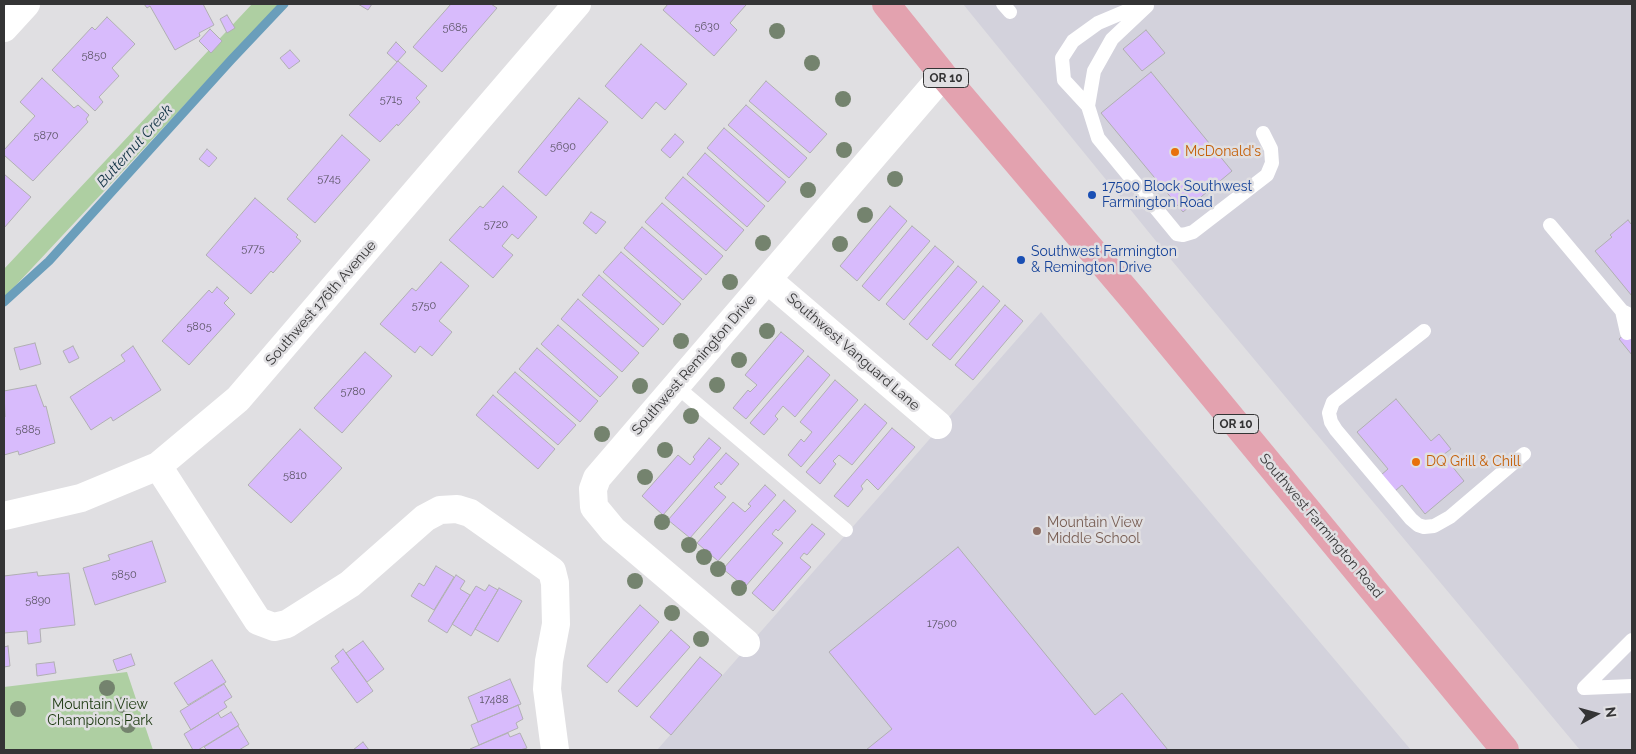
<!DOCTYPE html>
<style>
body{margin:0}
#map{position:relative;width:1636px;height:754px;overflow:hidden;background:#e0dfe2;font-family:Raleway,sans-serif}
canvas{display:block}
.frame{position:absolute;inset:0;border:5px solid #343435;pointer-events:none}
.north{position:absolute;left:1571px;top:689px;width:50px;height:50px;-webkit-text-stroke:4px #e0dfe2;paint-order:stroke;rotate:83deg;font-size:14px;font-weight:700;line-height:20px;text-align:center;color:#343435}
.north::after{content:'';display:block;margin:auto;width:18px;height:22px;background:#343435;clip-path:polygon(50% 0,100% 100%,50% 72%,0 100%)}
</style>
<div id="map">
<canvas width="1636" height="754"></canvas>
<div class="frame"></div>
<div class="north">N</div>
</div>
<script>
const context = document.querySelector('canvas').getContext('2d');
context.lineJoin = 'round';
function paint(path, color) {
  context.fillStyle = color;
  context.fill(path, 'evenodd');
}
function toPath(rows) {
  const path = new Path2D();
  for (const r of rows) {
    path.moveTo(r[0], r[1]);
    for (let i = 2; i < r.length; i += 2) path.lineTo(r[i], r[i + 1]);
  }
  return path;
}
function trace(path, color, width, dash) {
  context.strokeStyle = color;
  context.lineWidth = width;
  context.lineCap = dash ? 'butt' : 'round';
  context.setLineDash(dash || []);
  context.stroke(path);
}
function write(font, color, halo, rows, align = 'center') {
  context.font = font + ' Raleway,sans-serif';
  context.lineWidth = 5;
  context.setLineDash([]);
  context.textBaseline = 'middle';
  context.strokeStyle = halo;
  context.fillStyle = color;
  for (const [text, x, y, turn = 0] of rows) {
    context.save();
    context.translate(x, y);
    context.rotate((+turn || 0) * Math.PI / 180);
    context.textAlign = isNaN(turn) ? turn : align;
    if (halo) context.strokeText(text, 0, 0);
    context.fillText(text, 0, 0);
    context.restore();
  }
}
paint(toPath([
 [963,4,1632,4,1632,750,1580,750,1173,262],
 [1041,312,1411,750,657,750]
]), '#d3d2dc');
paint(toPath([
 [252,4,279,4,4,298,4,269],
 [127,672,153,750,4,750,4,687]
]), '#aecfa2');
trace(toPath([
 [4,302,49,261,231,60,284,4]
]), '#6a9ebb', 9);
const building = toPath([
 [144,4,203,4,214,25,199,33,200,36,175,50,150,6,147,8,144,4],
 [358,4,372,4,368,10,358,4],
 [451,4,491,4,497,8,442,72,413,47,451,4],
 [668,4,745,4,746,5,730,23,737,30,714,56,663,10,668,4],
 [227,15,235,28,227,33,220,19,227,15],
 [107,17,135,44,112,68,119,76,99,97,103,102,95,111,52,70,92,27,95,30,107,17],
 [210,29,222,41,211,53,199,41,210,29],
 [1146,30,1165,53,1142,71,1123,49,1146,30],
 [396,42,406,52,397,62,387,53,396,42],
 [641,44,687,84,665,110,656,102,642,119,605,86,641,44],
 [290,50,300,61,289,69,280,58,290,50],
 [398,61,427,86,416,98,420,102,398,126,397,124,380,142,349,115,398,61],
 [1151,72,1232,171,1183,212,1101,113,1151,72],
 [42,78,74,108,78,105,89,115,86,119,88,122,33,181,4,155,4,150,35,116,20,102,42,78],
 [766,81,827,134,810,153,749,101,766,81],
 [579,98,608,122,546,196,518,172,579,98],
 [746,105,807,158,789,178,728,125,746,105],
 [724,128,786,182,768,202,707,148,724,128],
 [675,134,684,142,670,158,661,150,675,134],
 [342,135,370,160,315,223,287,199,342,135],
 [207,149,217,158,209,167,199,159,207,149],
 [705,153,765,206,747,227,687,174,705,153],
 [4,174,31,197,4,228,4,174],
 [683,177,744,230,726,251,665,198,683,177],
 [503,186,537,217,518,239,512,234,502,246,513,255,493,278,449,240,480,206,483,208,503,186],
 [255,198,298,235,296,237,301,241,273,273,271,271,251,294,206,255,255,198],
 [662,203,723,256,706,275,645,222,662,203],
 [890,206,907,221,857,281,840,266,890,206],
 [591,212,606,222,596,234,583,223,591,212],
 [1628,220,1631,224,1632,222,1632,296,1595,251,1612,237,1610,235,1628,220],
 [912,226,930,241,879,301,862,286,912,226],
 [642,227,702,279,683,300,624,248,642,227],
 [935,246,954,262,904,320,886,304,935,246],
 [621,252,681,304,663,325,603,272,621,252],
 [441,262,469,286,439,321,452,332,432,356,420,346,415,353,380,324,412,288,416,291,441,262],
 [958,266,977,282,927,340,909,324,958,266],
 [599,275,659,329,643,347,582,295,599,275],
 [983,286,1000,301,950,360,932,345,983,286],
 [217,287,229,298,224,303,235,314,189,365,162,341,209,290,212,293,217,287],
 [578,299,639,353,622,372,561,319,578,299],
 [1005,305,1023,321,973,380,955,365,1005,305],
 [558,325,618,377,600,397,541,344,558,325],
 [1632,328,1632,355,1619,339,1632,328],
 [781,332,804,351,746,419,733,408,748,390,750,392,757,385,745,375,781,332],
 [35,343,41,364,20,370,14,348,35,343],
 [73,346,79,358,69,363,63,351,73,346],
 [133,346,161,390,113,421,111,417,91,430,70,397,125,361,121,355,133,346],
 [537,348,598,401,580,422,519,369,537,348],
 [365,352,392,376,342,433,314,408,365,352],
 [808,356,830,375,795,417,783,406,775,416,778,419,764,435,750,423,808,356],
 [515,372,576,425,558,445,497,392,515,372],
 [835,380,858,400,801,467,788,455,801,439,804,442,812,432,800,422,835,380],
 [36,385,44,407,46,406,55,443,19,455,18,451,4,455,4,417,5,417,4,391,36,385],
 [493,395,555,449,538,469,476,415,493,395],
 [1396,399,1431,441,1439,434,1451,449,1443,455,1464,481,1425,514,1402,485,1395,491,1381,475,1388,469,1357,432,1396,399],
 [865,404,887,423,852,465,839,455,833,461,836,464,820,484,806,472,865,404],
 [892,428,915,447,878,490,867,479,861,486,863,489,848,507,834,496,892,428],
 [300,429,342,468,291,523,248,485,300,429],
 [709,438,721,448,663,515,642,496,678,455,690,465,695,459,693,457,709,438],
 [726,453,739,464,721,485,719,482,714,487,726,497,690,538,668,520,726,453],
 [765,485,776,495,718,561,697,543,733,502,745,512,751,506,748,504,765,485],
 [784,500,796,511,778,531,776,529,772,534,783,543,745,587,723,569,784,500],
 [812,524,825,534,807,555,804,553,800,558,811,567,773,611,752,593,812,524],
 [152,541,166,582,95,605,83,568,110,560,108,555,152,541],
 [958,547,1095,715,1122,693,1168,750,866,750,892,729,829,652,958,547],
 [436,566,454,577,434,610,411,596,419,583,424,586,436,566],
 [37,572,38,576,69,573,75,625,40,629,41,642,28,644,27,631,4,633,4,576,37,572],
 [456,575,465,581,460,589,470,595,447,633,428,621,456,575],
 [489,585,498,590,471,636,452,624,476,586,485,591,489,585],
 [499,588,522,601,498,642,475,629,499,588],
 [640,605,659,622,607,683,587,666,640,605],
 [671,630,690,647,637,707,618,691,671,630],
 [363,641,384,669,367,682,346,653,363,641],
 [8,646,10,666,4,667,4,647,8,646],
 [343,649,373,691,357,703,331,668,339,662,335,656,343,649],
 [131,654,135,665,117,671,113,660,131,654],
 [700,657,722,675,671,735,650,717,700,657],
 [212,660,226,682,188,705,174,683,212,660],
 [54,662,56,673,37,676,36,664,54,662],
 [510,679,521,704,478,722,468,697,510,679],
 [224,684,232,697,224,702,227,707,191,730,180,711,224,684],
 [518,705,523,719,516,723,518,728,479,745,471,725,518,705],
 [231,712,239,725,198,750,193,750,184,734,218,713,221,718,231,712],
 [238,726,249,744,239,750,207,750,204,747,238,726],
 [508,733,510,737,520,733,527,748,520,750,471,750,470,749,508,733],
 [363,742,369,750,353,750,363,742]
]);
paint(building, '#d8bbfc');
trace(building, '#b0afb2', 1);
trace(toPath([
 [1003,4,1010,12],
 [1143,4,1098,23,1073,41,1062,58,1064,80,1088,106,1098,138,1177,234,1183,235,1193,232,1267,175,1272,163,1271,149,1263,133],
 [1088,106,1094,71,1112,39,1147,6],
 [1550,225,1622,311,1632,316],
 [1622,311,1627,333],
 [1424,331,1333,402,1329,413,1331,422,1336,430,1411,519,1418,525,1424,527,1434,526,1450,517,1524,454],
 [676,386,846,530],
 [1584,688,1632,640],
 [1584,688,1632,686]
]), '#fff', 14);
trace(toPath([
 [4,28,26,4],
 [768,280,938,425],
 [158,466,258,621,274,627,287,624,350,584,425,518,440,510,457,509,470,513,552,571,555,583,556,624,549,661,547,689,555,750],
 [4,516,81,498,158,466,238,399,577,4],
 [746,643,613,530,594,507,593,489,597,478,943,75]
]), '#fff', 28);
trace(toPath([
 [886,4,943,75,1134,300,1505,750]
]), '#e3a2af', 28);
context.fillStyle = '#74836e';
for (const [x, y] of [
 [777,31],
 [812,63],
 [843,99],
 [844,150],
 [895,179],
 [808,190],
 [865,215],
 [763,243],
 [840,244],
 [730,282],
 [767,331],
 [681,341],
 [739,360],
 [717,385],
 [640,386],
 [691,416],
 [602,434],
 [665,450],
 [645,477],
 [662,522],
 [689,545],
 [704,557],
 [718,569],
 [635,581],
 [739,588],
 [672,613],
 [701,639],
 [107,688],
 [123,705],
 [18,709],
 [128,725]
]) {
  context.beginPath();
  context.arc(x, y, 8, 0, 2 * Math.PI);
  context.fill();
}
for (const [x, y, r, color] of [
 [1175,152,5,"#e8710a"],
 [1092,195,5,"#1a4fb4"],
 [1021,260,5,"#1a4fb4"],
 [1416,462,5,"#e8710a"],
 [1037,531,5,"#8d6e63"]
]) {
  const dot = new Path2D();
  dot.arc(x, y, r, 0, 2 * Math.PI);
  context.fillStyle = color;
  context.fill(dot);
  trace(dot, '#e0dfe2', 2);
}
write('11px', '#5d5667', null, [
 ["5630",707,27],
 ["5685",455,28],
 ["5850",94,56],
 ["5715",391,100],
 ["5870",46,136],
 ["5690",563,147],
 ["5745",329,179],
 ["5720",496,225],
 ["5775",253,249],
 ["5750",424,306],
 ["5805",199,327],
 ["5780",353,392],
 ["5885",28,430],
 ["5810",295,476],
 ["5850",124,575],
 ["5890",38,601],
 ["17500",942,624],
 ["17488",494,700]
]);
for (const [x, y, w] of [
 [946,78,45],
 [1236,424,45]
]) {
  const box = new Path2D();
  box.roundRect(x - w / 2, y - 9.5, w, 19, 4);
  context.fillStyle = '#e0dfe2';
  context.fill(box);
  trace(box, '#343435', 1);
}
write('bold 12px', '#343435', null, [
 ["OR 10",946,78],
 ["OR 10",1236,424]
]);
write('14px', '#c56008', '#e0dfe2', [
 ["McDonald's",1185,152],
 ["DQ Grill & Chill",1426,462]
], 'left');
write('14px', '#164399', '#e0dfe2', [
 ["17500 Block Southwest",1102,187],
 ["Farmington Road",1102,203],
 ["Southwest Farmington",1031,252],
 ["& Remington Drive",1031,268]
], 'left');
write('14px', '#343435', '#e0dfe2', [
 ["Southwest 176th Avenue",321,303,-49],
 ["Southwest Vanguard Lane",853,352,41],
 ["Southwest Remington Drive",694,365,-49],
 ["Southwest Farmington Road",1321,526,50]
]);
write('14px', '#785e54', '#e0dfe2', [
 ["Mountain View",1047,523],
 ["Middle School",1047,539]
], 'left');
write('14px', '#1b380f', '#e0dfe2', [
 ["Mountain View",100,705],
 ["Champions Park",100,721]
]);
write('italic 15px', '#123345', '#e0dfe2', [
 ["Butternut Creek",135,146,-48]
]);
</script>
